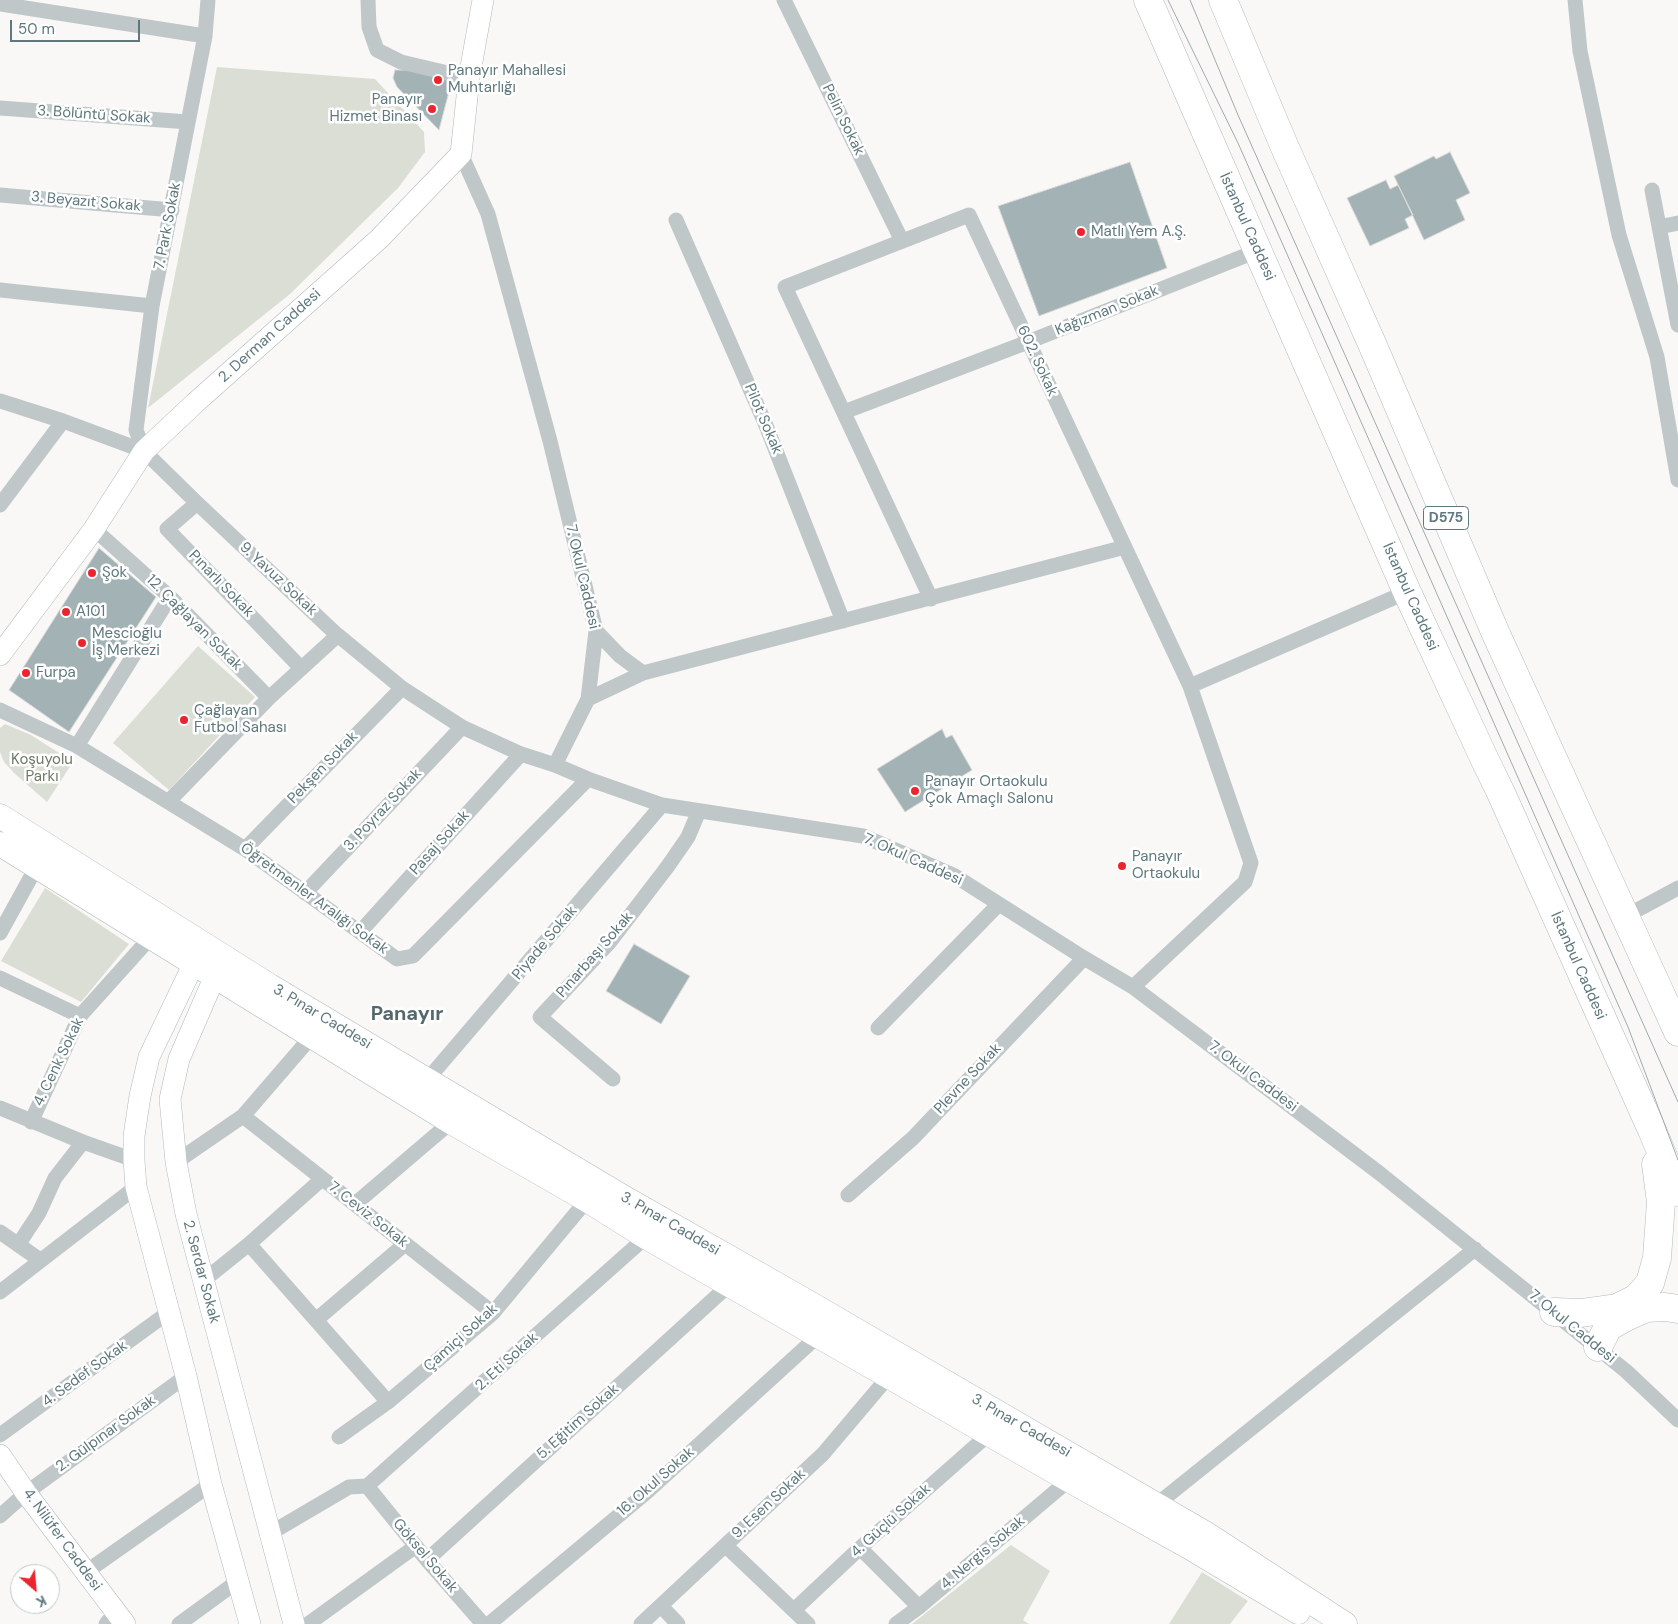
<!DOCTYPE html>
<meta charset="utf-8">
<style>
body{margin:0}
#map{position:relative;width:1678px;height:1624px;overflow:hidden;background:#f9f8f6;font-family:"DM Sans",sans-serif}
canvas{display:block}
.north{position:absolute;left:10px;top:1564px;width:50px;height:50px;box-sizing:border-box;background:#fff;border:1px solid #bfc9cb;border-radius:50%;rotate:153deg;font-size:14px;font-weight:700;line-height:20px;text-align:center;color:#5e787d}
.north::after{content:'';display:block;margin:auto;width:18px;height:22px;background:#eb242d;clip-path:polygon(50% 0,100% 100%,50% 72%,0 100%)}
.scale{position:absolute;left:10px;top:20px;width:130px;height:22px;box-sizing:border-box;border:2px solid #5e787d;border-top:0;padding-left:6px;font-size:15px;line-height:18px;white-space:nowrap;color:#5e787d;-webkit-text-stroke:4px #fff;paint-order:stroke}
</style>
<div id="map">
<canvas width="1678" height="1624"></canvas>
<div class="north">K</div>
<div class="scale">50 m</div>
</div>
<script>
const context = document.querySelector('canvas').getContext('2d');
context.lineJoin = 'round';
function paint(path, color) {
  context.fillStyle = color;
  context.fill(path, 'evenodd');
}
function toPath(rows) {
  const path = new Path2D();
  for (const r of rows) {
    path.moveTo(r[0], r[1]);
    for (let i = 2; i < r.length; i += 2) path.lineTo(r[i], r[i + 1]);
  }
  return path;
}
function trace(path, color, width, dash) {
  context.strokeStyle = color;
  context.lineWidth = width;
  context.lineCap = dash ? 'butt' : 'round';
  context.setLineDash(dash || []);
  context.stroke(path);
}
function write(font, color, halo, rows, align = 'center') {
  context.font = font + ' "DM Sans",sans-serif';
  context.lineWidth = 5;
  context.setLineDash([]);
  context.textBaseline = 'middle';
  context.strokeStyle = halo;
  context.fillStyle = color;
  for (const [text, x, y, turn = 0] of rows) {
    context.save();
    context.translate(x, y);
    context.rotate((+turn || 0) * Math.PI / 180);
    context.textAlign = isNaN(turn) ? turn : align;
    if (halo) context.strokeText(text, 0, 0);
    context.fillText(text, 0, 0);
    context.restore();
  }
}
paint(toPath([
 [217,67,375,79,424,132,425,152,398,188,290,294,148,408],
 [198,646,255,697,169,790,113,743],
 [5,724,31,735,73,762,47,802,14,773,4,762,0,752,0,728],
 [45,888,129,944,81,1002,1,961],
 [1011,1545,1050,1571,1023,1620,1029,1624,912,1624],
 [1202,1572,1248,1601,1230,1624,1169,1624]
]), '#dbded5');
const building = toPath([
 [395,70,415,70,447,79,450,88,439,130,397,87,393,78,395,70],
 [1450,152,1470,193,1456,200,1465,220,1424,240,1394,176,1434,156,1436,159,1450,152],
 [1130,162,1167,268,1039,316,998,206,1130,162],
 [1386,180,1390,189,1398,185,1413,215,1405,219,1409,228,1370,246,1347,198,1386,180],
 [99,548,156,597,69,732,9,690,99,548],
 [942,729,946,738,952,735,972,770,905,812,877,769,942,729],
 [634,944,690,976,661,1024,606,991,634,944]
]);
paint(building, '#a3b3b5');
trace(building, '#dbdad8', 1);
const secondary = toPath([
 [0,655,94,529,144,451,195,403,379,239,461,154,469,78,483,0],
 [206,955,195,961,149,1057,140,1096,134,1136,134,1160,136,1187,186,1376,211,1484,250,1624],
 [209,962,215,976,179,1059,170,1099,176,1162,186,1214,294,1624],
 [0,1455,26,1493,125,1624]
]);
const primary = toPath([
 [0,816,270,986,427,1080,623,1197,799,1297,1205,1533,1345,1624],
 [0,844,451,1122,587,1200,646,1237,1069,1480,1189,1547,1298,1612]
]);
const highway = toPath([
 [1148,0,1407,592,1484,758,1501,793,1652,1130,1678,1192],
 [1223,0,1283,143,1373,346,1496,634,1678,1032],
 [1554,1312,1581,1313,1617,1308,1637,1298,1650,1283,1657,1258,1661,1202,1656,1164],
 [1598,1347,1608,1327,1626,1317,1646,1308,1665,1307,1678,1309]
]);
trace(secondary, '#afbabc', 22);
trace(primary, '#b1babc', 25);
trace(highway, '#b3babc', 29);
trace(toPath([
 [368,0,369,27,377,50,401,62,469,78],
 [784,0,902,241],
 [1575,0,1580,51,1619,235,1657,357,1678,480],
 [0,4,205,36],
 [0,108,188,122],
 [461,154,488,214,550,441,596,631,588,699,555,765,588,779,662,805,863,836,955,876,1084,958,1133,987,1378,1172,1626,1371,1678,1420],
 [1652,190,1678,325],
 [0,195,172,210],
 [676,220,765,423,843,621],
 [1659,227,1678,223],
 [0,290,152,306],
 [0,401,63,421,144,451,197,503,334,632,402,688,462,727,521,754,555,765],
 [844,412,1028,342,1257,251],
 [144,451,136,430,152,306,205,36,208,0],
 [197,503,167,529,301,668],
 [0,505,63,421],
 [94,529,170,597,269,698],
 [931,599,785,287,969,215,1190,686,1251,863,1245,882,1133,987],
 [596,631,620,656,643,673],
 [1190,686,1407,592],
 [588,699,643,673,1125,547],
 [0,710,77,746,245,849,397,959,413,956,588,779],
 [77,746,170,597],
 [168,802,269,698,338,635],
 [245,849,402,688],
 [305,893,462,727],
 [1626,916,1678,888],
 [360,932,521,754],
 [0,933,37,866],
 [0,978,80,1016],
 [878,1028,999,904],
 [613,1079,540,1017,609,943,668,866,688,837,699,811],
 [427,1080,662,805],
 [0,1108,83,1142,134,1160],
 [243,1116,493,1313],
 [31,1122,80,1016,151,937],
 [176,1162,243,1116,312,1036],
 [848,1195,913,1138,1084,958],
 [355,1204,451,1122],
 [0,1232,40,1260],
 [249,1244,388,1402],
 [18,1245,39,1213,55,1178,83,1142],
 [203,1281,249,1244,322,1179],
 [0,1292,136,1187],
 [316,1320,405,1244],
 [0,1435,169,1312],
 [339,1437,388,1402,493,1313,587,1200],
 [367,1486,646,1237],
 [367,1486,427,1560,483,1624],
 [1150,1508,1156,1505,1475,1249],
 [0,1516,26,1493,186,1376],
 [269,1534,349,1487,367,1486],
 [726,1546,808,1624],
 [860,1548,919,1607],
 [427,1560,729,1285],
 [86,1572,211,1484],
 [661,1606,678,1624],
 [794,1610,860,1548,989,1434],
 [106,1624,115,1613],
 [179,1624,238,1581],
 [308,1624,416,1546],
 [489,1624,648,1491,819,1335],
 [641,1624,823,1454,889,1376],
 [896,1624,919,1607,1069,1480]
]), '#bfc7c9', 15);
trace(secondary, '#fff', 21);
trace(primary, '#fff', 24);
trace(highway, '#fff', 28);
trace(toPath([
 [1168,0,1238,143,1628,1027,1678,1160],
 [1190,0,1238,115,1678,1102]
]), '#9fabae', 1);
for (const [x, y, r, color] of [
 [438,80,5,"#eb242d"],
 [432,109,5,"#eb242d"],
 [1081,232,5,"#eb242d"],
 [92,573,5,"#eb242d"],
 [66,612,5,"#eb242d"],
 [82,643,5,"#eb242d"],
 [26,673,5,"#eb242d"],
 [184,720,5,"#eb242d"],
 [915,791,5,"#eb242d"],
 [1122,866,5,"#eb242d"]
]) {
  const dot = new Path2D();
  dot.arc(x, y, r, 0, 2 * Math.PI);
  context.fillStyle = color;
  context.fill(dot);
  trace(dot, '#fff', 2);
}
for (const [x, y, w] of [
 [1446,518,45]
]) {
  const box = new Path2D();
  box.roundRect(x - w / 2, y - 11.5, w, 23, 4);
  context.fillStyle = '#fff';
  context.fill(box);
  trace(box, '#5e787d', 1);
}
write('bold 14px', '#5e787d', null, [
 ["D575",1446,518]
]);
write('15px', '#5e787d', '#fff', [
 ["Panayır Mahallesi",448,71],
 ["Muhtarlığı",448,88],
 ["Panayır",422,100,"right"],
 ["Hizmet Binası",422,117,"right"],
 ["Matlı Yem A.Ş.",1091,232],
 ["Şok",102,573],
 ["A101",76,612],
 ["Mescioğlu",92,634],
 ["İş Merkezi",92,651],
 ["Furpa",36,673],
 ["Çağlayan",194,711],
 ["Futbol Sahası",194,728],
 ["Panayır Ortaokulu",925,782],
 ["Çok Amaçlı Salonu",925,799],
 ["Panayır",1132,857],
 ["Ortaokulu",1132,874]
], 'left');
write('15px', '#5e787d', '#fff', [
 ["3. Bölüntü Sokak",94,115,4],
 ["Pelin Sokak",843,120,64],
 ["3. Beyazıt Sokak",86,202,5],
 ["7. Park Sokak",168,226,-79],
 ["İstanbul Caddesi",1247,227,66],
 ["Kağızman Sokak",1107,311,-22],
 ["2. Derman Caddesi",270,336,-42],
 ["602. Sokak",1037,361,65],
 ["Pilot Sokak",763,419,67],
 ["7. Okul Caddesi",582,577,77],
 ["9. Yavuz Sokak",278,579,43],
 ["Pınarlı Sokak",221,584,46],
 ["İstanbul Caddesi",1410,597,66],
 ["12. Çağlayan Sokak",194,623,45],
 ["Pekşen Sokak",323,768,-46],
 ["3. Poyraz Sokak",383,810,-47],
 ["Pasaj Sokak",440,843,-48],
 ["7. Okul Caddesi",913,860,24],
 ["Öğretmenler Aralığı Sokak",314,899,36],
 ["Piyade Sokak",545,943,-50],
 ["Pınarbaşı Sokak",595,955,-49],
 ["İstanbul Caddesi",1578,966,66],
 ["3. Pınar Caddesi",322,1017,31],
 ["4. Cenk Sokak",59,1062,-64],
 ["7. Okul Caddesi",1253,1077,37],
 ["Plevne Sokak",968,1079,-47],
 ["7. Ceviz Sokak",368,1215,38],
 ["3. Pınar Caddesi",670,1224,30],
 ["2. Serdar Sokak",201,1272,75],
 ["7. Okul Caddesi",1572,1327,39],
 ["Çamiçi Sokak",461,1338,-42],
 ["2. Eti Sokak",507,1362,-42],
 ["4. Sedef Sokak",85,1374,-36],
 ["5. Eğitim Sokak",578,1422,-42],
 ["3. Pınar Caddesi",1021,1426,30],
 ["2. Gülpınar Sokak",106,1434,-36],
 ["16. Okul Sokak",656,1482,-41],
 ["9. Esen Sokak",769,1504,-43],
 ["4. Güçlü Sokak",891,1521,-42],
 ["4. Nilüfer Caddesi",62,1540,54],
 ["4. Nergis Sokak",983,1553,-40],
 ["Göksel Sokak",425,1556,50]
]);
write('15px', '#6d7a62', '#fff', [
 ["Koşuyolu",42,760],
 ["Parkı",42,777]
]);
write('bold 20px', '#55696d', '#fff', [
 ["Panayır",407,1015]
]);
</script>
